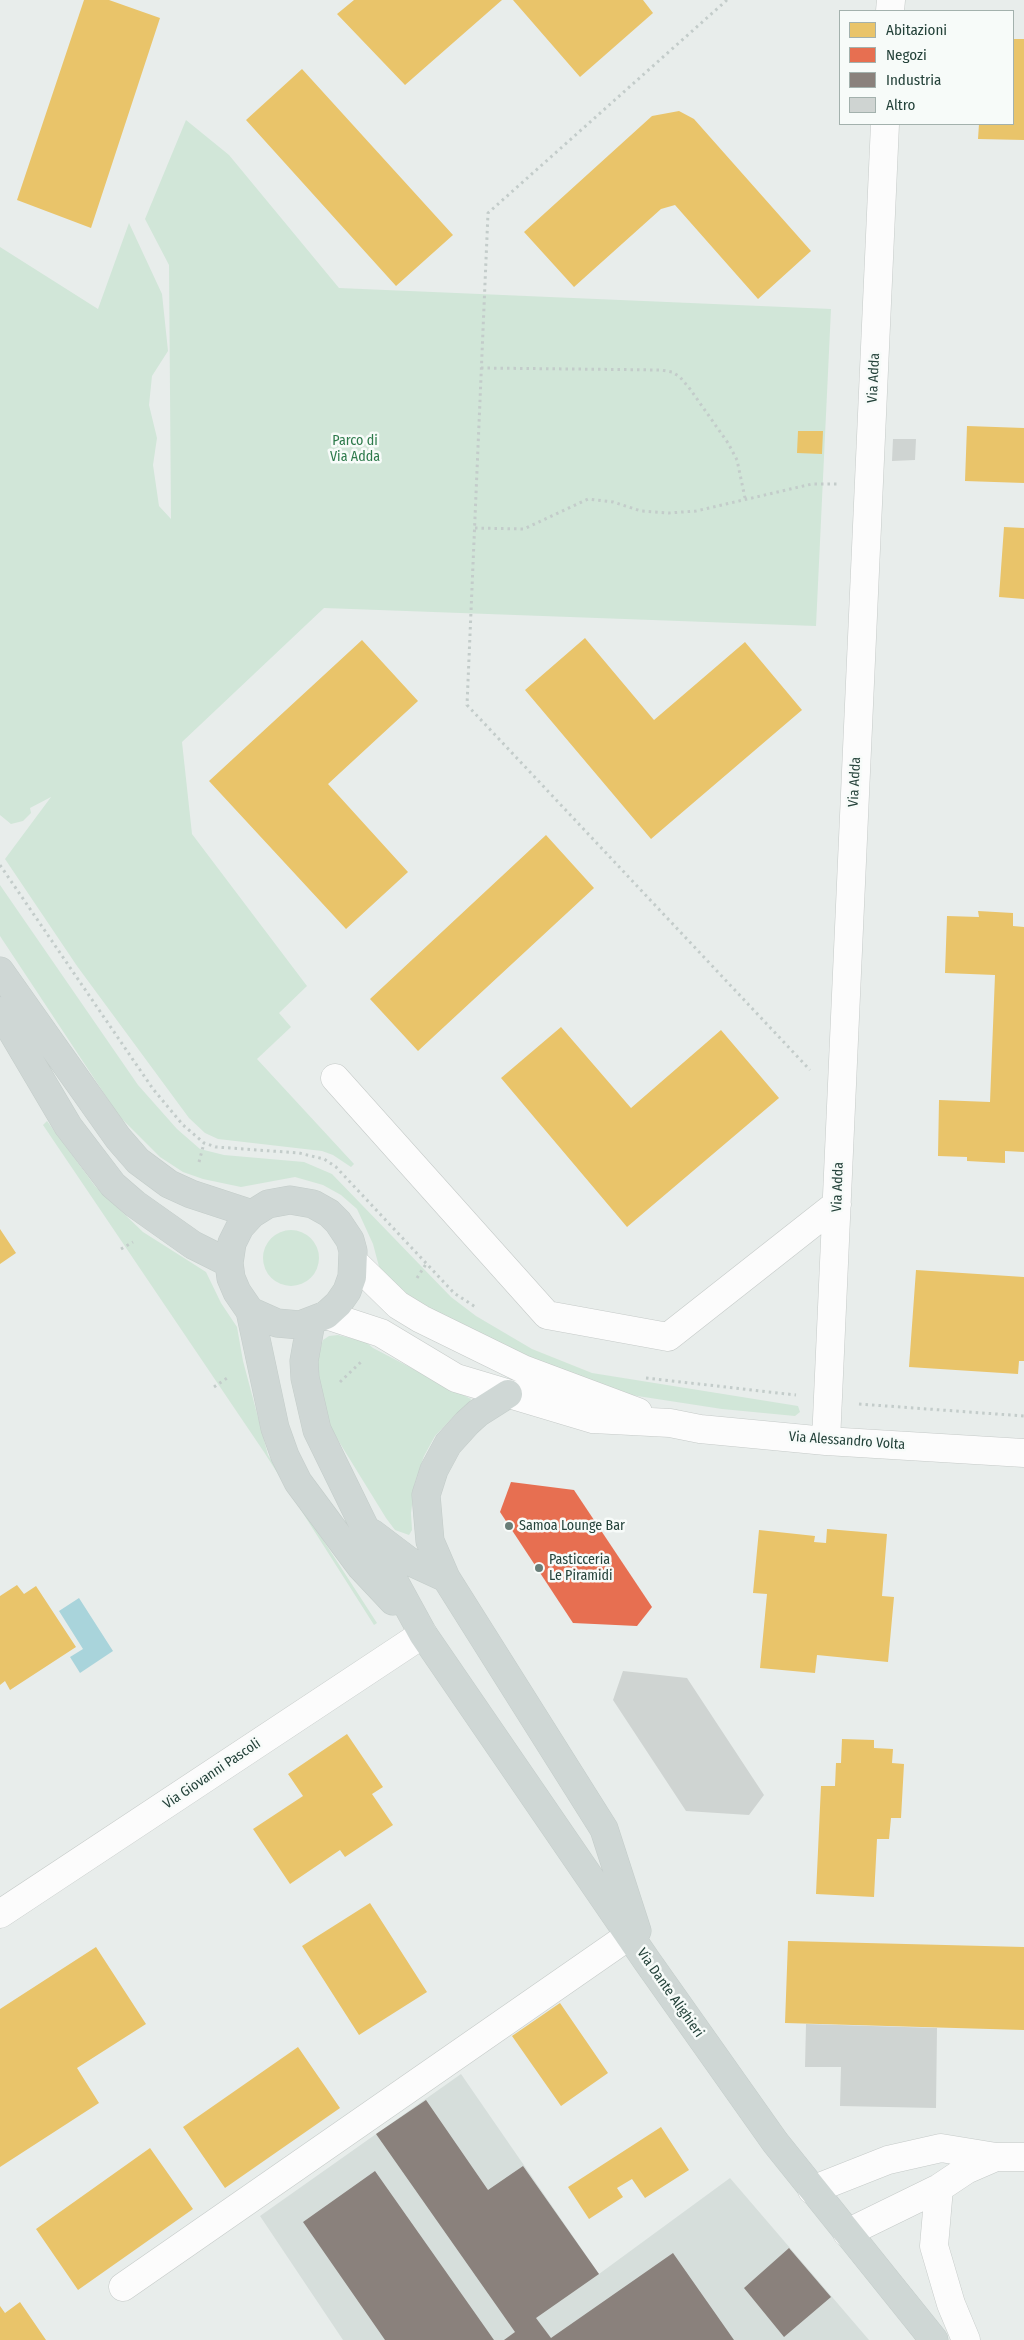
<!DOCTYPE html>
<style>
body{margin:0}
#map{position:relative;width:1024px;height:2340px;overflow:hidden;background:#e8edeb;font-family:"Fira Sans Condensed",sans-serif}
canvas{display:block}
.legend{position:absolute;left:839px;top:10px;width:175px;height:115px;box-sizing:border-box;background:#f7fbf9;border:1px solid #a3b1ad;margin:0;padding:6px 9px;list-style:none;font-size:15px;color:#24423a}
.legend li{display:flex;align-items:center;gap:10px;height:25px}
.legend b{width:25px;border:1px solid #a3b1ad}
</style>
<div id="map">
<canvas width="1024" height="2340"></canvas>
<ul class="legend">
<li><b style="height:14px;background:#e9c46a"></b>Abitazioni</li>
<li><b style="height:14px;background:#e76f51"></b>Negozi</li>
<li><b style="height:14px;background:#8a817c"></b>Industria</li>
<li><b style="height:14px;background:#cfd4d2"></b>Altro</li>
</ul>
</div>
<script>
const context = document.querySelector('canvas').getContext('2d');
context.lineJoin = 'round';
function paint(path, color) {
  context.fillStyle = color;
  context.fill(path, 'evenodd');
}
function toPath(rows) {
  const path = new Path2D();
  for (const r of rows) {
    if (r.length === 3) {
      path.moveTo(r[0] + r[2], r[1]);
      path.arc(r[0], r[1], r[2], 0, 2 * Math.PI);
      continue;
    }
    path.moveTo(r[0], r[1]);
    for (let i = 2; i < r.length; i += 2) path.lineTo(r[i], r[i + 1]);
  }
  return path;
}
function trace(path, color, width, dash) {
  context.strokeStyle = color;
  context.lineWidth = width;
  context.lineCap = dash ? 'butt' : 'round';
  context.setLineDash(dash || []);
  context.stroke(path);
}
function write(font, color, halo, rows, align = 'center') {
  context.font = font + ' "Fira Sans Condensed",sans-serif';
  context.lineWidth = 5;
  context.setLineDash([]);
  context.textBaseline = 'middle';
  context.strokeStyle = halo;
  context.fillStyle = color;
  for (const [text, x, y, turn = 0] of rows) {
    context.save();
    context.translate(x, y);
    context.rotate((+turn || 0) * Math.PI / 180);
    context.textAlign = isNaN(turn) ? turn : align;
    if (halo) context.strokeText(text, 0, 0);
    context.fillText(text, 0, 0);
    context.restore();
  }
}
paint(toPath([
 [461,2074,599,2274,730,2178,869,2340,343,2340,260,2216]
]), '#d6dedb');
paint(toPath([
 [186,120,229,155,339,288,831,309,816,626,324,608,182,742,192,834,307,986,279,1013,291,1027,257,1059,354,1164,351,1167,333,1155,322,1151,218,1139,205,1133,189,1118,77,966,5,859,51,797,30,808,31,813,23,821,11,824,0,815,0,247,98,309,129,223,162,294,168,351,152,376,149,405,157,438,153,465,159,506,171,519,169,265,145,219],
 [0,885,138,1085,177,1129,200,1149,224,1155,304,1162,332,1174,451,1297,476,1316,532,1349,592,1373,798,1406,800,1412,795,1416,722,1409,618,1393,528,1356,417,1304,381,1274,373,1244,357,1209,341,1195,323,1185,295,1177,241,1187,203,1179,183,1172,160,1157,119,1116,0,936],
 [47,1121,95,1186,143,1232,206,1272,221,1303,237,1327,243,1361,268,1455,377,1623,374,1625,264,1452,43,1125],
 [291,1258,28],
 [338,1335,366,1342,373,1348,471,1399,469,1404,454,1416,435,1436,424,1456,415,1482,411,1513,412,1530,409,1535,395,1530,386,1518,333,1432,326,1415,316,1361,323,1340,329,1336]
]), '#d1e6d8');
paint(toPath([
 [79,1598,113,1651,80,1673,70,1657,83,1649,59,1611]
]), '#a9d4db');
paint(toPath([
 [84,0,109,0,160,18,91,228,17,200],
 [354,0,502,0,405,85,337,14],
 [513,0,643,0,653,13,580,77],
 [1013,39,1024,39,1024,140,978,139,979,124,1013,124],
 [302,69,453,235,396,286,246,120],
 [679,111,694,119,811,251,758,299,675,205,661,209,574,287,524,232,652,116],
 [967,426,1024,428,1024,483,965,481],
 [798,431,823,431,822,454,797,453],
 [1004,527,1024,528,1024,599,999,597],
 [585,638,654,720,745,642,802,710,651,839,525,690],
 [362,640,418,701,328,784,408,872,346,929,209,781],
 [546,835,594,888,418,1051,370,999],
 [978,911,1013,913,1013,926,1024,927,1024,1152,1005,1151,1005,1163,967,1161,967,1157,938,1156,939,1100,990,1102,995,975,945,973,947,916,979,917],
 [561,1027,631,1108,721,1030,779,1098,627,1227,501,1078],
 [0,1229,16,1253,0,1264],
 [916,1270,1024,1277,1024,1361,1019,1361,1018,1374,909,1367],
 [827,1529,887,1534,882,1596,894,1597,888,1662,817,1655,815,1673,760,1668,767,1594,753,1593,759,1530,815,1536,814,1542,826,1543],
 [17,1585,24,1594,36,1586,76,1647,10,1690,5,1681,0,1685,0,1596],
 [347,1734,383,1787,372,1794,393,1825,345,1857,340,1850,290,1884,253,1829,303,1796,288,1774],
 [842,1739,874,1740,874,1748,893,1749,892,1763,904,1764,901,1818,891,1818,889,1839,877,1839,874,1897,816,1894,821,1786,835,1786,836,1763,841,1763],
 [370,1903,427,1992,359,2035,302,1946],
 [788,1941,1024,1947,1024,2030,785,2023],
 [96,1947,146,2024,77,2068,99,2103,0,2167,0,2009],
 [560,2003,608,2073,561,2106,512,2036],
 [298,2047,340,2108,225,2188,183,2127],
 [661,2127,689,2170,645,2198,632,2179,617,2188,623,2197,589,2219,568,2187],
 [150,2148,193,2209,78,2290,36,2229],
 [20,2302,46,2340,0,2340,0,2306,5,2313]
]), '#e9c46a');
paint(toPath([
 [511,1482,574,1490,652,1607,637,1626,573,1623,500,1512]
]), '#e76f51');
paint(toPath([
 [426,2100,488,2190,523,2166,599,2274,536,2318,551,2338,673,2253,734,2340,504,2340,515,2332,376,2134],
 [375,2171,494,2340,385,2340,303,2222],
 [789,2248,831,2297,784,2337,744,2288]
]), '#8a817c');
paint(toPath([
 [893,439,916,439,915,460,892,461],
 [623,1671,687,1678,764,1795,749,1815,686,1811,613,1700],
 [806,2024,937,2028,936,2108,840,2106,841,2067,805,2067]
]), '#cfd4d2');
const minor = toPath([
 [890,11,891,0],
 [335,1078,547,1315,668,1337,837,1204],
 [354,1262,398,1305,421,1319,523,1369,638,1412],
 [326,1315,381,1333,456,1378,593,1419,670,1423,700,1429,826,1441,1024,1453],
 [826,1441,885,124],
 [0,1914,423,1634],
 [939,2188,934,2246,951,2304,966,2340],
 [812,2190,888,2160,941,2148,996,2157,1024,2157],
 [847,2233,939,2188,966,2170,996,2157],
 [123,2287,630,1935]
]);
const major = toPath([
 [0,971,118,1138,138,1161,169,1184,191,1194,252,1214],
 [0,1011,68,1126,113,1185,135,1204,193,1245,229,1263],
 [250,1311,277,1323,300,1325,326,1315,338,1304,347,1291,352,1277,353,1251,350,1240,338,1222,329,1213,313,1204,290,1200,268,1204,252,1214,240,1227,232,1243,229,1263,231,1278,237,1292,250,1311,275,1428,285,1456,298,1482,361,1567,393,1601],
 [311,1322,304,1361,305,1378,317,1430,365,1528,423,1634,647,1961,775,2142,934,2340],
 [508,1394,478,1413,467,1423,448,1444,434,1470,426,1495,430,1541,446,1578,604,1829,637,1931],
 [372,1533,409,1561,446,1578]
]);
trace(minor, '#c5cac8', 29);
trace(major, '#c3ccc9', 29);
trace(toPath([
 [727,0,488,213,467,705,810,1070],
 [481,368,661,370,672,372,680,377,690,389,728,443,737,460,745,498],
 [475,528,524,529,588,499,613,502,641,511,669,513,696,511,812,484,838,484],
 [0,865,153,1089,183,1125,204,1143,216,1147,299,1153,324,1159,336,1167,454,1293,477,1308],
 [199,1162,204,1143],
 [121,1249,133,1242],
 [417,1278,426,1264],
 [646,1378,796,1395],
 [340,1382,363,1360],
 [214,1387,230,1376],
 [859,1404,1024,1416]
]), '#c3ccca', 3, [2.5, 4]);
trace(minor, '#fcfcfc', 28);
trace(major, '#cfd7d5', 28);
for (const [x, y, r, color] of [
 [509,1526,5,"#697e78"],
 [539,1568,5,"#697e78"]
]) {
  const dot = new Path2D();
  dot.arc(x, y, r, 0, 2 * Math.PI);
  context.fillStyle = color;
  context.fill(dot);
  trace(dot, '#f7fbf9', 2);
}
write('14px', '#24423a', '#f7fbf9', [
 ["Via Adda",874,378,-87],
 ["Via Adda",855,782,-87],
 ["Via Adda",838,1187,-88],
 ["Via Alessandro Volta",847,1441,4],
 ["Via Giovanni Pascoli",212,1774,-34],
 ["Via Dante Alighieri",670,1993,55]
]);
write('14px', '#2d7a4b', '#f7fbf9', [
 ["Parco di",355,441],
 ["Via Adda",355,457]
]);
write('14px', '#24423a', '#f7fbf9', [
 ["Samoa Lounge Bar",519,1526],
 ["Pasticceria",549,1560],
 ["Le Piramidi",549,1576]
], 'left');
</script>
